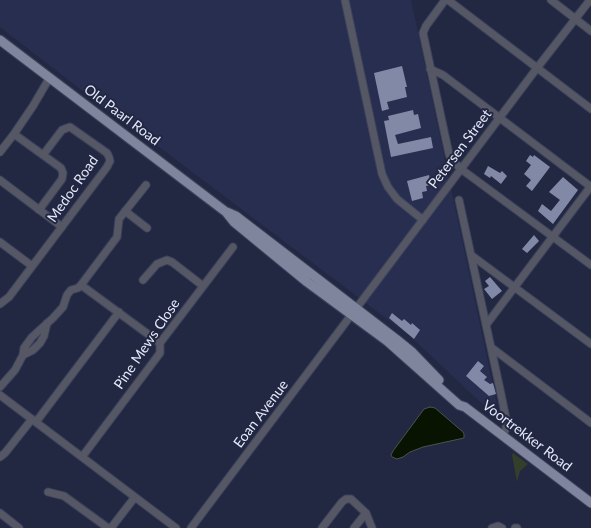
<!DOCTYPE html>
<style>
body{margin:0}
canvas{display:block;background:#222742}
</style>
<canvas width="591" height="528"></canvas>
<script>
const context = document.querySelector('canvas').getContext('2d');
context.lineJoin = 'round';
function paint(path, color) {
  context.fillStyle = color;
  context.fill(path, 'evenodd');
}
function toPath(rows) {
  const path = new Path2D();
  for (const r of rows) {
    path.moveTo(r[0], r[1]);
    for (let i = 2; i < r.length; i += 2) path.lineTo(r[i], r[i + 1]);
  }
  return path;
}
function trace(path, color, width, dash) {
  context.strokeStyle = color;
  context.lineWidth = width;
  context.lineCap = dash ? 'butt' : 'round';
  context.setLineDash(dash || []);
  context.stroke(path);
}
function write(font, color, halo, rows, align = 'center') {
  context.font = font + ' Lato,sans-serif';
  context.lineWidth = 4;
  context.setLineDash([]);
  context.textBaseline = 'middle';
  context.strokeStyle = halo;
  context.fillStyle = color;
  for (const [text, x, y, turn = 0] of rows) {
    context.save();
    context.translate(x, y);
    context.rotate((+turn || 0) * Math.PI / 180);
    context.textAlign = isNaN(turn) ? turn : align;
    if (halo) context.strokeText(text, 0, 0);
    context.fillText(text, 0, 0);
    context.restore();
  }
}
paint(toPath([
 [0,0,411,0,497,405,491,412,411,337,134,128,133,130,0,27]
]), '#282e4f');
paint(toPath([
 [513,453,528,464,520,471,517,482,512,455]
]), '#333f29');
const water = toPath([
 [430,407,435,408,463,432,464,434,464,438,423,447,410,452,403,457,397,459,392,457,391,455,393,451,424,409,430,407]
]);
paint(water, '#081301');
trace(water, '#4a534c', 1);
paint(toPath([
 [402,66,407,87,405,87,407,97,387,102,389,109,382,111,374,73],
 [413,110,414,115,418,114,421,128,395,135,398,144,431,137,433,148,391,157,384,121,389,120,388,116],
 [530,155,533,157,534,155,550,167,532,191,526,186,531,180,524,174,531,165,526,161],
 [488,166,500,173,502,171,507,176,501,184,491,176,490,178,484,174],
 [429,175,431,185,426,186,427,191,422,192,423,198,412,201,407,181],
 [563,177,578,190,553,224,538,211,542,204,551,211,559,201,560,200,549,192],
 [534,235,539,241,527,253,522,249],
 [490,277,502,291,492,299,484,289,489,286,485,281],
 [392,313,402,321,404,319,411,325,412,323,420,330,414,339,389,318],
 [478,361,484,366,480,371,487,377,484,380,490,384,493,383,496,394,489,396,466,376]
]), '#8289a6');
const minor = toPath([
 [345,0,382,174,388,187,397,199,423,220],
 [445,0,426,26,423,33,449,154,451,159,461,169,591,265],
 [448,0,591,109],
 [551,0,591,31],
 [430,69,443,75,591,187],
 [14,134,61,168,63,173,62,179,39,210],
 [0,152,14,134,33,106,50,77],
 [0,180,62,227],
 [459,200,501,394,506,419,506,429,502,435],
 [125,211,147,228],
 [0,242,32,266],
 [471,255,591,344],
 [143,280,157,264,167,260,172,262,203,286],
 [81,285,160,343],
 [0,304,9,297,107,167,110,161,109,157,107,153,70,127,67,128,62,130,43,155],
 [486,325,591,186],
 [492,348,591,423],
 [23,355,33,350,40,343,44,336,47,323],
 [0,387,15,370,23,355,24,348,32,337,53,318,63,307,67,295,71,290,78,288,81,285,117,237,119,219,146,185],
 [0,395,176,528],
 [36,422,119,312],
 [0,457,5,453,32,419],
 [82,457,160,353,160,343,233,247],
 [48,492,64,496,108,528],
 [0,513,19,528],
 [111,528,135,497],
 [191,528,537,68,590,0],
 [322,528,342,502,346,499,351,499,366,513,372,528],
 [354,528,366,513],
 [492,528,498,526,502,528],
 [515,528,517,528]
]);
const major = toPath([
 [0,40,226,212,234,222,307,282,387,341,459,405,465,407,591,503],
 [227,212,236,216,396,339,412,352,439,380]
]);
trace(minor, '#3d425c', 9);
trace(major, '#3d425c', 11);
trace(minor, '#555864', 7);
trace(major, '#80859e', 9);
write('14px', '#e5e9fb', '#222742', [
 ["Old Paarl Road",122,115,37],
 ["Petersen Street",460,149,-53],
 ["Medoc Road",73,189,-55],
 ["Pine Mews Close",147,344,-56],
 ["Eoan Avenue",261,414,-53],
 ["Voortrekker Road",527,436,37]
]);
</script>
